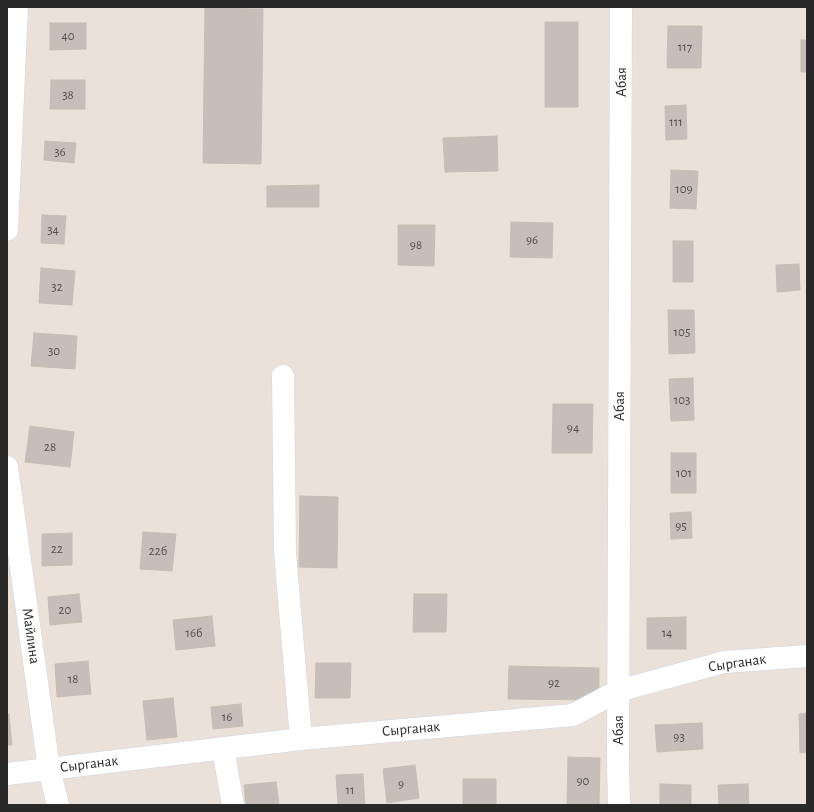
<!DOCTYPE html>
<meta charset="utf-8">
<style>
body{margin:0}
#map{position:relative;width:814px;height:812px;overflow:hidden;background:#ece1d9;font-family:"Alegreya Sans",sans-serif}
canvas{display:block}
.frame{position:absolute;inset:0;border:8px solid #292929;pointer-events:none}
</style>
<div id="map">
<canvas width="814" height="812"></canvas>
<div class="frame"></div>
</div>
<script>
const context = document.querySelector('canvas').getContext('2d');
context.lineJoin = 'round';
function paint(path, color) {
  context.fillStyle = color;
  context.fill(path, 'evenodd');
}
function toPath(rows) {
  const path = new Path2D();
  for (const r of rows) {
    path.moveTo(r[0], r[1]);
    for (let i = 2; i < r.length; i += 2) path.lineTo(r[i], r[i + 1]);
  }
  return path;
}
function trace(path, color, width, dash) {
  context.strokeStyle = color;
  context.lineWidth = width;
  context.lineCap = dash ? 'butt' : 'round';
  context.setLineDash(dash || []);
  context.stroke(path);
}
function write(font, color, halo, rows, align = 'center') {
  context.font = font + ' "Alegreya Sans",sans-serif';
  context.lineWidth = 3;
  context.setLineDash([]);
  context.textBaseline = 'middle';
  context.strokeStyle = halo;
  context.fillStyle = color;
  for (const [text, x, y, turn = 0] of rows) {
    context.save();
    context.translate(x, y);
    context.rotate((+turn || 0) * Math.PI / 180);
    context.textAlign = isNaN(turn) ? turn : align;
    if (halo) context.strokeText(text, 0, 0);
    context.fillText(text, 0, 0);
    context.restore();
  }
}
const building = toPath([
 [205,8,263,9,261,164,203,163,205,8],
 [545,22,578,22,578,107,545,107,545,22],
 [50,23,86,23,86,49,50,50,50,23],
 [668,26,702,26,701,68,667,68,668,26],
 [801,40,807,40,807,72,801,72,801,40],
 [51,80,85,80,85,109,50,109,51,80],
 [686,105,687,139,666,140,665,106,686,105],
 [497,136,498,171,445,172,443,138,497,136],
 [45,141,76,143,74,163,44,160,45,141],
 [671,170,698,171,696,209,670,208,671,170],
 [319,185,319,207,267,207,267,186,319,185],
 [42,215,66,216,64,244,41,243,42,215],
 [511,222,553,223,552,258,510,257,511,222],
 [398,225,435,225,434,266,398,265,398,225],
 [673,241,693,241,693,282,673,282,673,241],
 [799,264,800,290,777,292,776,265,799,264],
 [41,268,75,271,72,305,39,303,41,268],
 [668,310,694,310,695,353,669,354,668,310],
 [34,333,77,336,75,369,31,366,34,333],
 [693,378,694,420,671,421,669,379,693,378],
 [553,404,593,404,592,453,552,453,553,404],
 [30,426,74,432,70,467,25,462,30,426],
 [671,453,696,453,696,493,671,493,671,453],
 [300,496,338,497,337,568,299,567,300,496],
 [691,512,692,538,671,539,670,513,691,512],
 [143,532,176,534,172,571,140,569,143,532],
 [72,533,72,565,42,566,42,534,72,533],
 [79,594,82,622,50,625,48,597,79,594],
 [414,594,447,594,446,632,413,632,414,594],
 [212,616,215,646,176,650,173,620,212,616],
 [686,617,686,649,647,649,647,618,686,617],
 [88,661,91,694,57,697,55,664,88,661],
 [316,663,351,663,350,698,315,698,316,663],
 [509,666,599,668,599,700,508,699,509,666],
 [173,698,177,737,147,740,143,701,173,698],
 [241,704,243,726,213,729,211,707,241,704],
 [807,713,807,752,800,753,799,714,807,713],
 [9,714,12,745,7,745,7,715,9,714],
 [702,723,703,749,657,752,655,725,702,723],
 [568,757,600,758,599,805,567,805,568,757],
 [415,765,419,798,387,803,383,769,415,765],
 [363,774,365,805,338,805,336,775,363,774],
 [463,779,496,779,496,805,463,805,463,779],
 [276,782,279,805,246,805,244,785,276,782],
 [660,784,691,785,691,805,660,805,660,784],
 [748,784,749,805,719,805,718,785,748,784]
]);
paint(building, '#c7beb9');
trace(building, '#c8bdb3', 1);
const minor = toPath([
 [7,230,17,7],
 [283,376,285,553,301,739],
 [7,467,49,769,58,805],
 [223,749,233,805],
 [7,774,301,739,573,715,618,691,724,662,807,656],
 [619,805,618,763,621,7]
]);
trace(minor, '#ced5e3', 23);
trace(minor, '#fff', 22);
write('13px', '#504e4d', null, [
 ["40",68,36],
 ["117",685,47],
 ["38",68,95],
 ["111",676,122],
 ["36",60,152],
 ["109",684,189],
 ["34",53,230],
 ["96",532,240],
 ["98",416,245],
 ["32",57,287],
 ["105",682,332],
 ["30",54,351],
 ["103",682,400],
 ["94",573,428],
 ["28",50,447],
 ["101",684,473],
 ["95",681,526],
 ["22",57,549],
 ["22б",158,551],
 ["20",65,610],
 ["16б",194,633],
 ["14",667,633],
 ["18",73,679],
 ["92",554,683],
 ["16",227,717],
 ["93",679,737],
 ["90",583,781],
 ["9",401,784],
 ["11",350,790]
]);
write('15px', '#292929', '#fff', [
 ["Абая",621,82,-90],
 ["Абая",619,406,-90],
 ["Майлина",31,636,82],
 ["Сырганак",737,663,-8],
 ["Сырганак",411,729,-5],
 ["Абая",618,730,-90],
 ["Сырганак",89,764,-7]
]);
</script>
